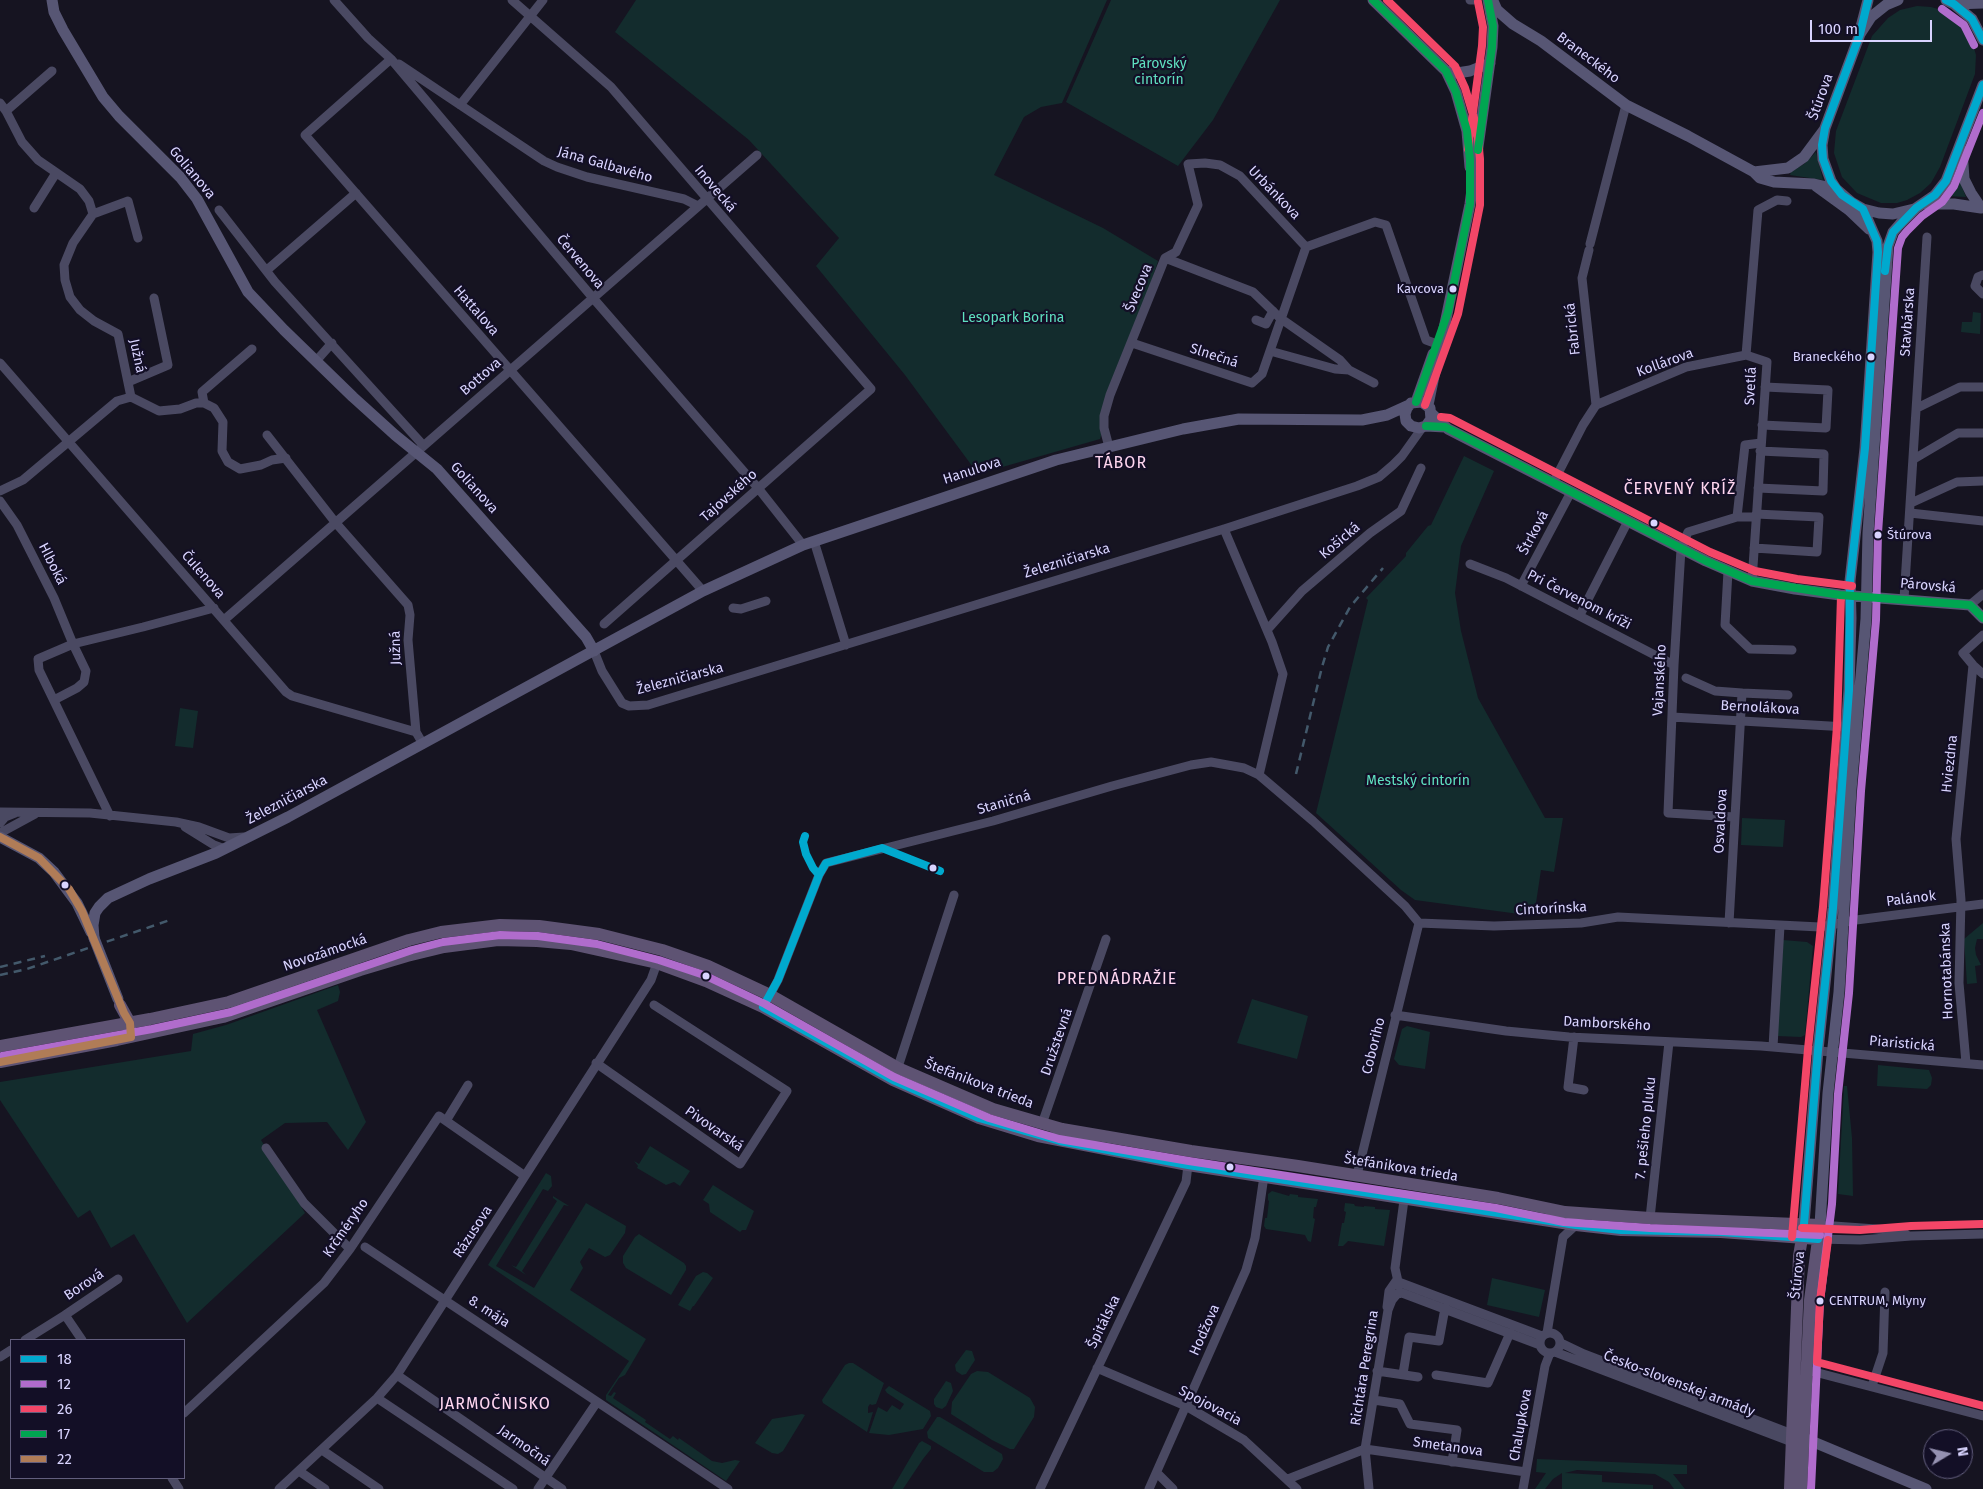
<!DOCTYPE html>
<meta charset="utf-8">
<style>
body{margin:0}
#map{position:relative;width:1983px;height:1489px;overflow:hidden;background:#161421;font-family:"Fira Sans",sans-serif}
canvas{display:block}
.legend{position:absolute;left:10px;top:1339px;width:175px;height:140px;box-sizing:border-box;background:#130f26;border:1px solid #625e7d;margin:0;padding:6px 9px;list-style:none;font-size:15px;color:#d9d4ff}
.legend li{display:flex;align-items:center;gap:10px;height:25px}
.legend b{width:25px;border:1px solid #625e7d}
.north{position:absolute;left:1923px;top:1429px;width:50px;height:50px;box-sizing:border-box;background:#130f26;border:1px solid #625e7d;border-radius:50%;rotate:81deg;font-size:14px;font-weight:700;line-height:20px;text-align:center;color:#d9d4ff}
.north::after{content:'';display:block;margin:auto;width:18px;height:22px;background:#9591b1;clip-path:polygon(50% 0,100% 100%,50% 72%,0 100%)}
.scale{position:absolute;left:1810px;top:20px;width:122px;height:22px;box-sizing:border-box;border:2px solid #d9d4ff;border-top:0;padding-left:6px;font-size:15px;line-height:18px;white-space:nowrap;color:#d9d4ff;-webkit-text-stroke:4px #130f26;paint-order:stroke}
</style>
<div id="map">
<canvas width="1983" height="1489"></canvas>
<ul class="legend">
<li><b style="height:6px;background:#00a9ce"></b>18</li>
<li><b style="height:6px;background:#b06ccc"></b>12</li>
<li><b style="height:6px;background:#f34667"></b>26</li>
<li><b style="height:6px;background:#00a651"></b>17</li>
<li><b style="height:6px;background:#b07c57"></b>22</li>
</ul>
<div class="north">N</div>
<div class="scale">100 m</div>
</div>
<script>
const context = document.querySelector('canvas').getContext('2d');
context.lineJoin = 'round';
function paint(path, color) {
  context.fillStyle = color;
  context.fill(path, 'evenodd');
}
function toPath(rows) {
  const path = new Path2D();
  for (const r of rows) {
    if (r.length === 3) {
      path.moveTo(r[0] + r[2], r[1]);
      path.arc(r[0], r[1], r[2], 0, 2 * Math.PI);
      continue;
    }
    path.moveTo(r[0], r[1]);
    for (let i = 2; i < r.length; i += 2) path.lineTo(r[i], r[i + 1]);
  }
  return path;
}
function trace(path, color, width, dash) {
  context.strokeStyle = color;
  context.lineWidth = width;
  context.lineCap = dash ? 'butt' : 'round';
  context.setLineDash(dash || []);
  context.stroke(path);
}
function write(font, color, halo, rows, align = 'center') {
  context.font = font + ' "Fira Sans",sans-serif';
  context.lineWidth = 4.5;
  context.setLineDash([]);
  context.textBaseline = 'middle';
  context.strokeStyle = halo;
  context.fillStyle = color;
  for (const [text, x, y, turn = 0] of rows) {
    context.save();
    context.translate(x, y);
    context.rotate((+turn || 0) * Math.PI / 180);
    context.textAlign = isNaN(turn) ? turn : align;
    if (halo) context.strokeText(text, 0, 0);
    context.fillText(text, 0, 0);
    context.restore();
  }
}
paint(toPath([
 [636,0,1107,0,1062,103,1041,107,1024,117,994,175,1103,228,1158,261,1100,439,978,474,905,375,816,266,839,238,749,140,615,32],
 [1111,0,1280,0,1213,120,1178,166,1066,102],
 [1917,6,1931,7,1945,11,1965,28,1971,38,1976,55,1975,74,1940,167,1931,183,1920,193,1907,200,1897,203,1881,203,1857,193,1842,177,1834,153,1836,131,1872,36,1888,18,1900,10],
 [1816,152,1823,180,1790,175,1791,172,1804,164],
 [1956,175,1958,177,1966,197,1946,196,1945,192],
 [1973,312,1981,313,1980,334,1961,332,1962,322,1972,322],
 [1464,456,1494,471,1461,546,1455,593,1461,631,1478,698,1545,818,1563,818,1554,872,1541,870,1534,916,1415,900,1401,890,1316,813,1368,600,1366,598,1406,556,1406,553,1428,526,1431,525],
 [180,708,198,711,193,748,175,746],
 [1742,818,1785,820,1783,847,1741,845],
 [1983,923,1983,939,1977,939,1975,948,1976,955,1981,965,1975,966,1977,983,1967,984,1964,939],
 [1783,940,1807,942,1813,946,1805,1035,1801,1037,1777,1036],
 [338,985,340,992,338,1001,317,1010,366,1122,348,1150,327,1122,285,1123,261,1140,305,1213,187,1323,134,1234,111,1248,90,1210,78,1218,0,1100,0,1082,191,1051,193,1034,226,1025],
 [1252,999,1308,1016,1297,1059,1237,1043],
 [1407,1026,1430,1032,1425,1069,1399,1065,1394,1059,1402,1029],
 [1878,1065,1929,1070,1932,1078,1931,1085,1927,1089,1877,1086],
 [1844,1086,1847,1086,1852,1138,1853,1196,1838,1194],
 [650,1146,690,1171,680,1186,674,1182,666,1185,637,1168,638,1166,634,1161,639,1164],
 [546,1173,551,1176,552,1186,548,1191,543,1189,496,1266,534,1288,586,1203,626,1226,625,1233,610,1255,605,1257,589,1248,580,1262,583,1268,570,1290,646,1339,625,1375,619,1378,608,1395,611,1396,614,1392,616,1393,613,1398,646,1420,645,1422,670,1439,673,1436,678,1440,679,1438,712,1461,722,1463,735,1460,740,1461,726,1481,606,1400,606,1395,629,1361,488,1265],
 [713,1185,754,1211,746,1230,742,1230,740,1232,710,1212,709,1204,703,1200],
 [1272,1191,1289,1196,1290,1194,1298,1195,1298,1197,1318,1199,1316,1207,1314,1207,1313,1218,1315,1219,1311,1242,1308,1241,1305,1235,1266,1229,1264,1226,1265,1218,1267,1218,1269,1201,1268,1200,1268,1194],
 [553,1196,569,1206,564,1205,522,1271,526,1275,511,1265,516,1267,557,1201,553,1198],
 [1345,1203,1354,1204,1355,1206,1364,1207,1364,1206,1375,1207,1375,1209,1390,1210,1384,1246,1348,1241,1343,1246,1338,1246,1342,1223,1344,1223,1346,1212,1344,1211],
 [639,1234,684,1263,686,1266,686,1270,671,1295,626,1268,623,1263,623,1256,635,1237],
 [703,1272,707,1273,713,1278,694,1306,693,1306,690,1311,678,1305,696,1276],
 [1492,1278,1545,1290,1539,1317,1487,1305],
 [966,1350,972,1351,975,1360,966,1374,962,1375,956,1371,955,1365],
 [849,1363,853,1363,884,1383,876,1404,872,1405,870,1404,868,1407,868,1413,873,1412,867,1432,823,1403,822,1400,845,1365],
 [977,1371,988,1372,1030,1398,1035,1407,1034,1417,1014,1449,1010,1449,992,1440,951,1414,952,1402,971,1374],
 [946,1381,951,1383,953,1391,946,1406,942,1409,936,1407,934,1404,934,1399],
 [889,1386,930,1411,931,1416,923,1429,889,1435,869,1433,878,1407,887,1412,892,1405,900,1410,904,1404,887,1393,885,1390],
 [802,1414,805,1415,783,1451,778,1454,772,1453,755,1443,772,1419],
 [937,1417,940,1417,1002,1454,1003,1459,998,1468,993,1472,984,1472,928,1438,927,1432],
 [922,1441,931,1446,931,1449,923,1459,903,1489,892,1489,919,1443],
 [1537,1459,1687,1465,1687,1474,1673,1474,1685,1489,1674,1489,1669,1482,1655,1474,1577,1470,1565,1473,1602,1475,1602,1482,1653,1485,1653,1489,1562,1489,1562,1473,1553,1479,1545,1489,1535,1489,1546,1473,1536,1472]
]), '#132c2d');
trace(toPath([
 [334,0,368,38,391,59,593,298,758,488,803,545],
 [512,0,611,87,871,389,604,624],
 [1470,0,1474,0],
 [391,59,305,135,703,591],
 [399,64,544,161,557,167,587,177,684,199,698,206],
 [0,103,6,111,22,142,38,160,80,189,89,201,93,214,73,243,64,265,65,280,70,297,80,310,94,321,118,334,131,397,159,411,180,409,196,403,204,403,214,408,223,422,222,451,228,462,240,469,261,465,272,460,286,458],
 [460,105,543,0],
 [6,111,52,71],
 [34,208,56,173],
 [219,210,275,282,423,445],
 [93,214,128,201,138,238],
 [1590,244,1626,105],
 [1306,247,1375,222,1386,225,1426,340,1437,344],
 [1589,250,1582,278,1596,405],
 [1165,258,1253,292,1280,318,1340,360,1349,370,1374,383],
 [267,270,356,193],
 [1983,275,1978,277,1975,286,1983,294],
 [1256,320,1266,324,1273,311],
 [1132,343,1252,383,1262,374,1306,247],
 [1270,351,1335,369,1349,370],
 [316,361,332,343],
 [0,363,286,692,292,696,416,732,423,744],
 [128,382,168,365,154,298],
 [204,403,202,392,252,349],
 [1917,408,1960,387,1983,387],
 [1762,425,1826,428,1828,390,1765,387],
 [267,435,335,522,408,605,410,615,408,640,416,732],
 [1109,447,1104,428,1104,416,1110,395,1165,258,1176,252,1198,205,1188,164,1205,163,1220,165,1240,176,1306,247],
 [1914,459,1958,433,1983,433],
 [1553,483,1583,425,1596,405,1686,367,1746,355],
 [1758,488,1823,491,1824,454,1760,451],
 [0,491,23,480,117,401,131,397],
 [0,501,17,525,54,598,73,644,143,627,214,608],
 [1911,503,1957,482,1983,481],
 [1910,513,1983,521],
 [1737,517,1756,517],
 [1224,529,1272,642,1283,674,1259,775],
 [814,541,846,645],
 [1754,548,1817,552,1819,517,1756,514],
 [1470,564,1506,578,1674,665],
 [1728,571,1725,625,1750,649,1792,650],
 [1752,581,1767,362,1746,355,1758,210,1777,200,1787,201],
 [1521,586,1571,492],
 [1904,599,1927,237],
 [1970,605,1983,594],
 [733,608,741,609,766,601],
 [1580,615,1628,521],
 [224,620,757,155],
 [1267,630,1302,591,1370,533,1401,511,1421,468],
 [1983,635,1963,653,1973,665,1983,674],
 [594,651,602,671,622,703,629,706,648,705,1224,529,1357,486,1379,477,1393,465,1402,456,1422,428],
 [1686,678,1715,691,1742,693],
 [54,700,77,688,84,682,86,671,73,644,38,659,39,670,110,816],
 [1672,717,1847,727],
 [0,812,90,813,176,822,199,827,229,838,244,837],
 [1735,817,1668,813,1674,665,1681,549,1688,532,1737,517,1745,445,1761,443],
 [0,823,5,817,15,813],
 [185,827,214,845,225,849],
 [0,833,35,814],
 [1729,923,1742,693,1788,695],
 [770,995,778,980,819,875,826,863,993,821,1112,786,1191,765,1211,762,1244,768,1259,775,1313,821,1405,906,1419,923,1494,926,1581,923,1618,917,1820,927,1856,920,1983,904],
 [1395,1015,1506,1031,1569,1037,1761,1046,1983,1065],
 [1574,1037,1568,1087,1584,1090],
 [1773,1047,1780,926],
 [596,1063,740,1164,787,1091,654,1005],
 [1966,1063,1959,983,1961,900,1956,839,1973,665],
 [896,1073,954,895],
 [446,1121,468,1085],
 [1042,1124,1106,939],
 [266,1148,304,1203,350,1249],
 [1357,1175,1419,923],
 [1650,1218,1669,1042],
 [1820,1225,1890,1230,1906,1234],
 [1818,1239,1860,1240,1911,1236,1983,1234],
 [365,1247,728,1489],
 [1399,1286,1395,1268,1404,1200],
 [1402,1293,1540,1345],
 [1387,1307,1389,1291,1396,1281,1542,1336],
 [1550,1343,10],
 [1547,1333,1563,1237,1576,1225],
 [25,1340,65,1315],
 [82,1340,65,1315,118,1279],
 [1561,1343,1584,1354,1792,1434],
 [1555,1352,1792,1442],
 [0,1357,11,1350],
 [1097,1368,1186,1406,1244,1440,1297,1489],
 [1807,1370,1983,1416],
 [1377,1371,1418,1377],
 [1403,1374,1409,1337,1439,1341,1445,1308],
 [397,1375,562,1489],
 [1436,1375,1488,1383,1510,1333],
 [1872,1386,1883,1353,1885,1292],
 [377,1398,513,1489],
 [1374,1400,1400,1404,1410,1424,1457,1430,1452,1462],
 [184,1413,324,1283,350,1249,439,1116,525,1176],
 [322,1450,379,1489],
 [299,1471,325,1489],
 [1157,1473,1173,1489],
 [172,1478,179,1489],
 [1288,1479,1365,1449,1526,1472],
 [279,1489,377,1398,397,1375,651,980,657,963],
 [538,1489,597,1402],
 [1040,1489,1186,1182,1188,1165],
 [1149,1489,1246,1270,1255,1238,1264,1176],
 [1369,1489,1365,1449,1388,1310,1392,1300,1397,1294,1402,1293],
 [1523,1489,1545,1366,1550,1353]
]), '#4a4962', 9);
trace(toPath([
 [52,0,54,12,63,30,103,97,119,116,180,177,197,199,248,292,284,330,353,397,395,435,437,469,586,637,594,651],
 [1373,0,1446,71,1456,92,1467,131,1470,167],
 [1898,0,1886,5,1871,17,1860,34,1825,128,1822,145,1823,159,1831,181,1836,189,1851,202,1863,209,1879,213,1893,214,1914,209],
 [1946,0,1954,4,1972,19,1983,40],
 [1493,1,1497,10,1513,24,1541,41,1626,105,1688,136,1754,172,1760,178,1774,182,1814,184,1836,189],
 [1954,4,1983,3],
 [1861,27,1868,0],
 [1446,71,1457,73,1470,71,1490,63],
 [1962,150,1964,179,1971,193,1981,208],
 [1754,172,1788,168,1804,157,1824,130],
 [1816,186,1849,210,1869,229],
 [1922,204,1954,204,1981,208],
 [1416,402,1433,354],
 [1428,405,1470,204,1492,47,1493,26,1488,0],
 [1432,414,1448,429,1706,561,1752,581,1795,589,1840,595,1970,605,1983,618],
 [1426,426,1431,419,1430,408,1422,402,1411,403,1407,408,1405,414,1406,421,1411,426,1419,428,1426,426,1445,427],
 [0,837,39,858,54,872,77,903,91,932],
 [94,938,93,925,95,913,99,907,108,898,149,879,216,853,288,817,703,591,803,545,1056,460,1183,429,1239,419,1362,420,1387,415,1409,405],
 [1804,1224,1818,1050,1833,908,1849,690,1851,618,1850,581,1865,448,1878,252,1877,241,1863,209],
 [1820,1225,1828,1093,1839,992,1851,790,1866,619,1868,533,1888,246,1893,232,1900,224,1916,208,1935,195,1946,181,1983,85],
 [1804,1438,1926,1489]
]), '#575674', 11);
trace(toPath([
 [120,1005,130,1023,130,1029],
 [0,1046,150,1019,229,1002,409,940,441,932,500,925,539,926,599,934,662,950,708,966,770,995,898,1068,993,1109,1062,1129,1191,1151,1298,1166,1498,1198,1565,1212,1650,1218,1820,1225,1810,1300,1801,1489],
 [0,1062,117,1040,223,1017,360,970,407,956,444,947,498,940,537,941,571,944,657,963,706,981,763,1007,893,1080,979,1118,1038,1136,1188,1165,1576,1225,1621,1230,1721,1232,1818,1239],
 [1790,1489,1799,1256,1803,1232]
]), '#5e5373', 12);
trace(toPath([
 [1296,774,1322,667,1328,647,1350,607,1383,568],
 [0,967,45,956],
 [0,975,27,969,173,919]
]), '#43596b', 2.5, [8, 6]);
trace(toPath([
 [94,938,118,999]
]), '#575674', 11);
trace(toPath([
 [1946,0,1954,4,1972,19,1983,40],
 [1885,271,1888,246,1893,232,1916,208,1935,195,1946,181,1983,85],
 [805,836,803,842,806,854,813,868,819,875],
 [763,1007,893,1080,979,1118,1060,1141,1188,1165,1576,1225,1621,1230,1721,1232,1818,1239],
 [763,1007,778,980,819,875,826,863,882,848,940,871],
 [1804,1224,1818,1050,1833,908,1849,690,1850,581,1865,448,1878,252,1877,241,1863,209,1842,195,1831,181,1823,159,1822,145,1825,128,1860,34,1868,0]
]), '#00a9ce', 8);
trace(toPath([
 [1942,9,1964,25,1974,45],
 [2,1056,152,1029,231,1012,412,950,443,942,500,935,538,936,597,944,659,960,704,975,765,1004,894,1077,989,1118,1059,1139,1189,1161,1496,1208,1564,1222,1650,1228,1820,1235],
 [1811,1489,1820,1301,1832,1204,1838,1094,1849,993,1861,791,1876,620,1878,533,1898,248,1902,237,1907,231,1922,216,1942,202,1954,186,1983,113]
]), '#b06ccc', 8);
trace(toPath([
 [1387,0,1455,66,1465,88,1477,128,1480,159,1480,205,1458,314,1425,405],
 [1468,149,1482,46,1483,27,1478,2],
 [1441,417,1450,418,1710,552,1755,571,1797,579,1852,586],
 [1802,1228,1860,1230,1911,1226,1983,1224],
 [1792,1237,1808,1049,1823,907,1837,726,1841,596],
 [1828,1240,1820,1301,1817,1362,1983,1406]
]), '#f34667', 8);
trace(toPath([
 [1373,0,1446,71,1456,92,1467,131,1470,160,1470,204,1448,312,1416,402],
 [1478,150,1492,47,1493,26,1488,0],
 [1426,426,1445,427,1706,561,1752,581,1840,595,1970,605,1983,618]
]), '#00a651', 8);
trace(toPath([
 [0,837,39,858,69,889,82,911,124,1013,130,1023,131,1037],
 [0,1062,131,1037]
]), '#b07c57', 8);
for (const [x, y, r, color] of [
 [1453,289,4.5,"#d9d4ff"],
 [1871,357,4.5,"#d9d4ff"],
 [1654,523,4.5,"#d9d4ff"],
 [1878,535,4.5,"#d9d4ff"],
 [933,868,4.5,"#d9d4ff"],
 [65,885,4.5,"#d9d4ff"],
 [706,976,4.5,"#d9d4ff"],
 [1230,1167,4.5,"#d9d4ff"],
 [1820,1301,4.5,"#d9d4ff"]
]) {
  const dot = new Path2D();
  dot.arc(x, y, r, 0, 2 * Math.PI);
  context.fillStyle = color;
  context.fill(dot);
  trace(dot, '#130f26', 2);
}
write('13px', '#d9d4ff', '#130f26', [
 ["Kavcova",1444,289],
 ["Braneckého",1862,357],
 ["Štúrova",1887,535,"left"],
 ["CENTRUM, Mlyny",1829,1301,"left"]
], 'right');
write('14px', '#d9d4ff', '#130f26', [
 ["Braneckého",1588,58,37],
 ["Štúrova",1821,97,-70],
 ["Jána Galbavého",605,165,16],
 ["Golianova",192,173,50],
 ["Inovecká",715,189,50],
 ["Urbánkova",1274,193,46],
 ["Červenova",580,262,50],
 ["Švecova",1139,288,-68],
 ["Hattalova",476,311,49],
 ["Stavbárska",1908,322,-86],
 ["Fabrická",1573,329,-96],
 ["Južná",137,356,78],
 ["Slnečná",1214,356,18],
 ["Kollárova",1665,363,-20],
 ["Bottova",481,377,-41],
 ["Svetlá",1751,386,-87],
 ["Hanulova",972,471,-18],
 ["Golianova",474,488,48],
 ["Tajovského",729,496,-42],
 ["Štrková",1534,533,-62],
 ["Košická",1340,541,-40],
 ["Železničiarska",1067,561,-17],
 ["Hlboká",52,564,63],
 ["Čulenova",203,575,49],
 ["Párovská",1928,586,5],
 ["Pri Červenom kríži",1579,600,27],
 ["Južná",396,648,-91],
 ["Železničiarska",680,679,-15],
 ["Vajanského",1660,680,-87],
 ["Bernolákova",1760,708,3],
 ["Hviezdna",1950,764,-84],
 ["Železničiarska",287,800,-28],
 ["Staničná",1004,803,-16],
 ["Osvaldova",1721,821,-87],
 ["Palánok",1911,899,-7],
 ["Cintorínska",1551,909,-3],
 ["Novozámocká",325,953,-19],
 ["Hornotabánska",1947,971,-92],
 ["Damborského",1607,1024,3],
 ["Družstevná",1057,1042,-71],
 ["Piaristická",1902,1044,5],
 ["Coboriho",1374,1046,-76],
 ["Štefánikova trieda",979,1084,21],
 ["7. pešieho pluku",1646,1128,-84],
 ["Pivovarská",714,1129,35],
 ["Štefánikova trieda",1401,1168,9],
 ["Krčméryho",346,1228,-55],
 ["Rázusova",473,1232,-57],
 ["Štúrova",1798,1275,-84],
 ["Borová",84,1285,-34],
 ["8. mája",489,1312,33],
 ["Špitálska",1104,1322,-64],
 ["Hodžova",1205,1330,-66],
 ["Richtára Peregrina",1365,1368,-81],
 ["Česko-slovenskej armády",1679,1384,21],
 ["Spojovacia",1210,1406,28],
 ["Chalupkova",1521,1425,-80],
 ["Jarmočná",524,1446,35],
 ["Smetanova",1448,1447,8]
]);
write('14px', '#5fe0c0', '#130f26', [
 ["Párovský",1159,64],
 ["cintorín",1159,80],
 ["Lesopark Borina",1013,318],
 ["Mestský cintorín",1418,781]
]);
context.letterSpacing = '1px';
write('16px', '#ffd6f0', '#130f26', [
 ["TÁBOR",1121,464],
 ["ČERVENÝ KRÍŽ",1680,490],
 ["PREDNÁDRAŽIE",1117,980],
 ["JARMOČNISKO",495,1405]
]);
context.letterSpacing = '0px';
</script>
